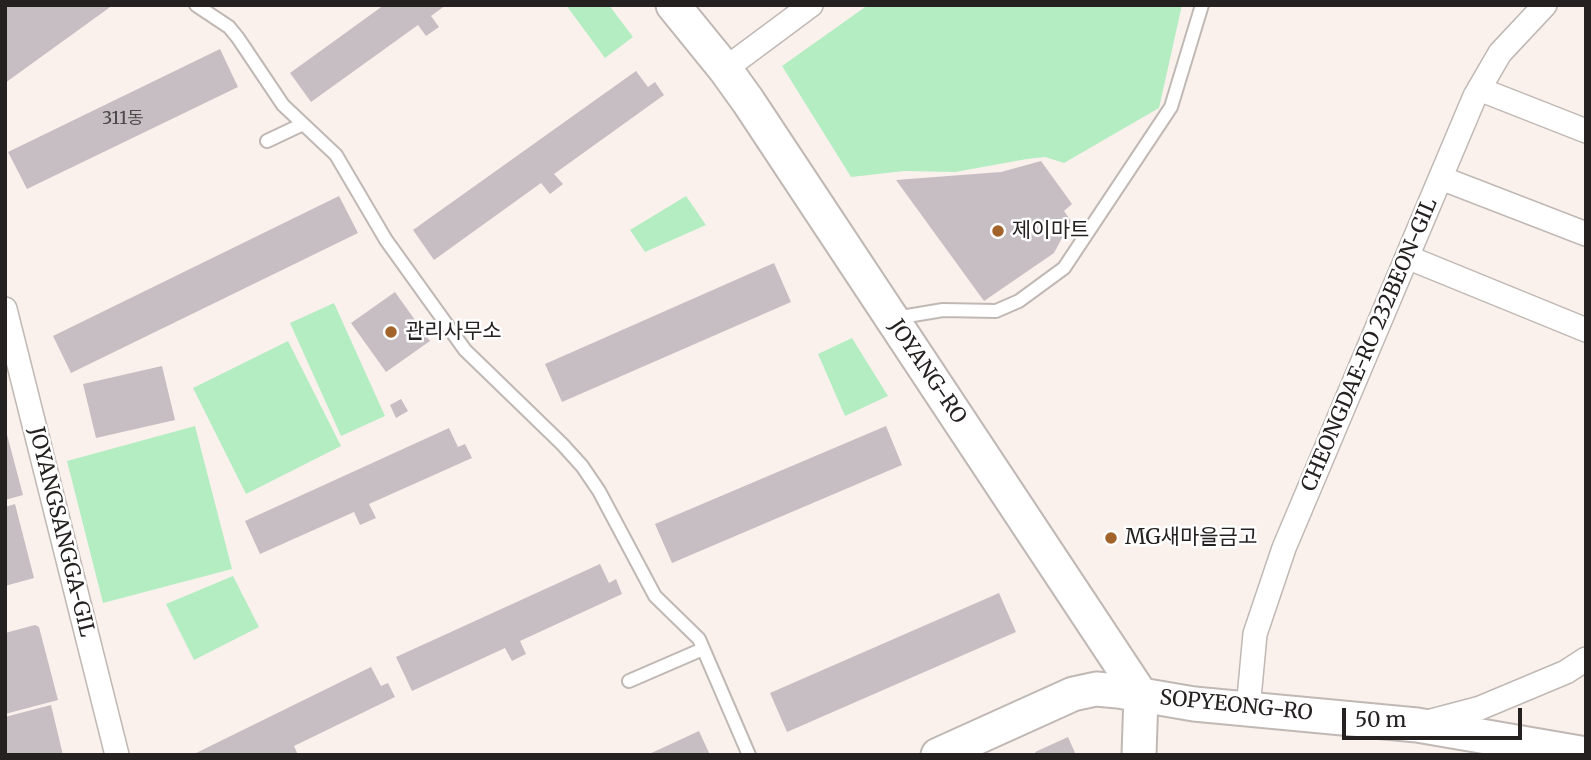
<!DOCTYPE html>
<meta charset="utf-8">
<style>
body{margin:0}
#map{position:relative;width:1591px;height:760px;overflow:hidden;background:#faf1ed;font-family:Merriweather,serif}
canvas{display:block}
.frame{position:absolute;inset:0;border:7px solid #242120;pointer-events:none}
.scale{position:absolute;left:1342px;top:708px;width:180px;height:32px;box-sizing:border-box;border:4px solid #242120;border-top:0;padding-left:9px;font-size:21px;line-height:24px;white-space:nowrap;color:#242120;-webkit-text-stroke:5px #fff;paint-order:stroke}
</style>
<div id="map">
<canvas width="1591" height="760"></canvas>
<div class="frame"></div>
<div class="scale">50 m</div>
</div>
<script>
const context = document.querySelector('canvas').getContext('2d');
context.lineJoin = 'round';
function paint(path, color) {
  context.fillStyle = color;
  context.fill(path, 'evenodd');
}
function toPath(rows) {
  const path = new Path2D();
  for (const r of rows) {
    path.moveTo(r[0], r[1]);
    for (let i = 2; i < r.length; i += 2) path.lineTo(r[i], r[i + 1]);
  }
  return path;
}
function trace(path, color, width, dash) {
  context.strokeStyle = color;
  context.lineWidth = width;
  context.lineCap = dash ? 'butt' : 'round';
  context.setLineDash(dash || []);
  context.stroke(path);
}
function write(font, color, halo, rows, align = 'center') {
  context.font = font + ' Merriweather,"Noto Sans KR",serif';
  context.lineWidth = 5;
  context.setLineDash([]);
  context.textBaseline = 'middle';
  context.strokeStyle = halo;
  context.fillStyle = color;
  for (const [text, x, y, turn = 0] of rows) {
    context.save();
    context.translate(x, y);
    context.rotate((+turn || 0) * Math.PI / 180);
    context.textAlign = isNaN(turn) ? turn : align;
    if (halo) context.strokeText(text, 0, 0);
    context.fillText(text, 0, 0);
    context.restore();
  }
}
paint(toPath([
 [566,5,609,5,633,37,605,58],
 [868,5,1182,5,1159,108,1064,163,1045,157,1027,159,955,172,904,171,851,177,782,66],
 [686,196,706,225,645,252,630,230],
 [334,303,385,416,341,436,290,323],
 [852,338,888,396,845,416,818,354],
 [288,341,341,446,246,494,193,388],
 [195,426,232,569,103,603,67,461],
 [233,576,259,627,194,660,166,604]
]), '#b4edc2');
paint(toPath([
 [5,5,113,5,5,83],
 [384,5,446,5,431,16,439,27,426,36,418,25,311,102,290,73],
 [220,49,238,87,27,189,8,152],
 [636,71,648,87,655,82,664,95,554,174,563,184,550,194,541,183,434,260,413,230],
 [1041,161,1072,204,1064,211,1071,221,1054,253,984,301,896,180,1001,172],
 [339,196,358,233,71,373,53,336],
 [774,263,791,302,562,402,545,364],
 [395,292,430,341,386,372,351,323],
 [162,366,175,420,96,438,83,384],
 [401,399,408,411,396,418,390,405],
 [886,426,902,465,672,563,655,524],
 [5,427,23,495,5,500],
 [449,428,458,447,465,444,472,458,369,504,376,518,360,525,354,512,260,554,245,521],
 [15,504,34,578,5,586,5,507],
 [600,564,609,583,616,579,622,594,520,641,526,654,512,661,505,648,412,691,396,657],
 [999,593,1016,632,787,732,770,693],
 [35,625,39,627,58,700,5,714,5,633],
 [371,667,381,686,388,683,395,697,294,746,298,755,279,753,192,755],
 [51,705,63,755,5,755,5,717],
 [699,731,710,755,647,755],
 [1068,737,1076,755,1036,755,1035,752]
]), '#c6bec2');
const lane = toPath([
 [196,5,229,27,238,38,283,105,336,155,386,240,465,350,562,444,582,466,599,491,655,596,699,639,749,755],
 [267,141,303,124],
 [895,318,943,310,996,311,1019,301,1064,268,1171,107,1202,5],
 [629,681,703,649]
]);
const street = toPath([
 [725,69,811,5],
 [1479,89,1586,131],
 [1441,178,1586,234],
 [1407,257,1586,330],
 [5,309,117,755],
 [1248,709,1255,634,1284,548,1475,96,1500,53,1545,5],
 [1427,722,1480,708,1566,672,1586,659]
]);
const secondary = toPath([
 [673,5,725,69,748,101,1141,695,1139,755],
 [938,755,1073,694,1096,689,1118,691,1194,704,1417,725,1586,754]
]);
trace(lane, '#c0b8b4', 16);
trace(street, '#c0b8b4', 26);
trace(secondary, '#c0b8b4', 37);
trace(lane, '#fff', 12);
trace(street, '#fff', 23);
trace(secondary, '#fff', 33);
for (const [x, y, r, color] of [
 [998,231,7,"#a2642a"],
 [391,332,7,"#a2642a"],
 [1111,538,7,"#a2642a"]
]) {
  const dot = new Path2D();
  dot.arc(x, y, r, 0, 2 * Math.PI);
  context.fillStyle = color;
  context.fill(dot);
  trace(dot, '#fff', 2.5);
}
write('18px', '#4c4848', null, [
 ["311동",123,119]
]);
write('21px', '#242120', '#fff', [
 ["제이마트",1012,231],
 ["관리사무소",405,332],
 ["MG새마을금고",1125,538]
], 'left');
write('21px', '#242120', '#fff', [
 ["CHEONGDAE-RO 232BEON-GIL",1370,345,-67],
 ["JOYANG-RO",927,372,56],
 ["JOYANGSANGGA-GIL",61,532,76],
 ["SOPYEONG-RO",1236,706,6]
]);
</script>
